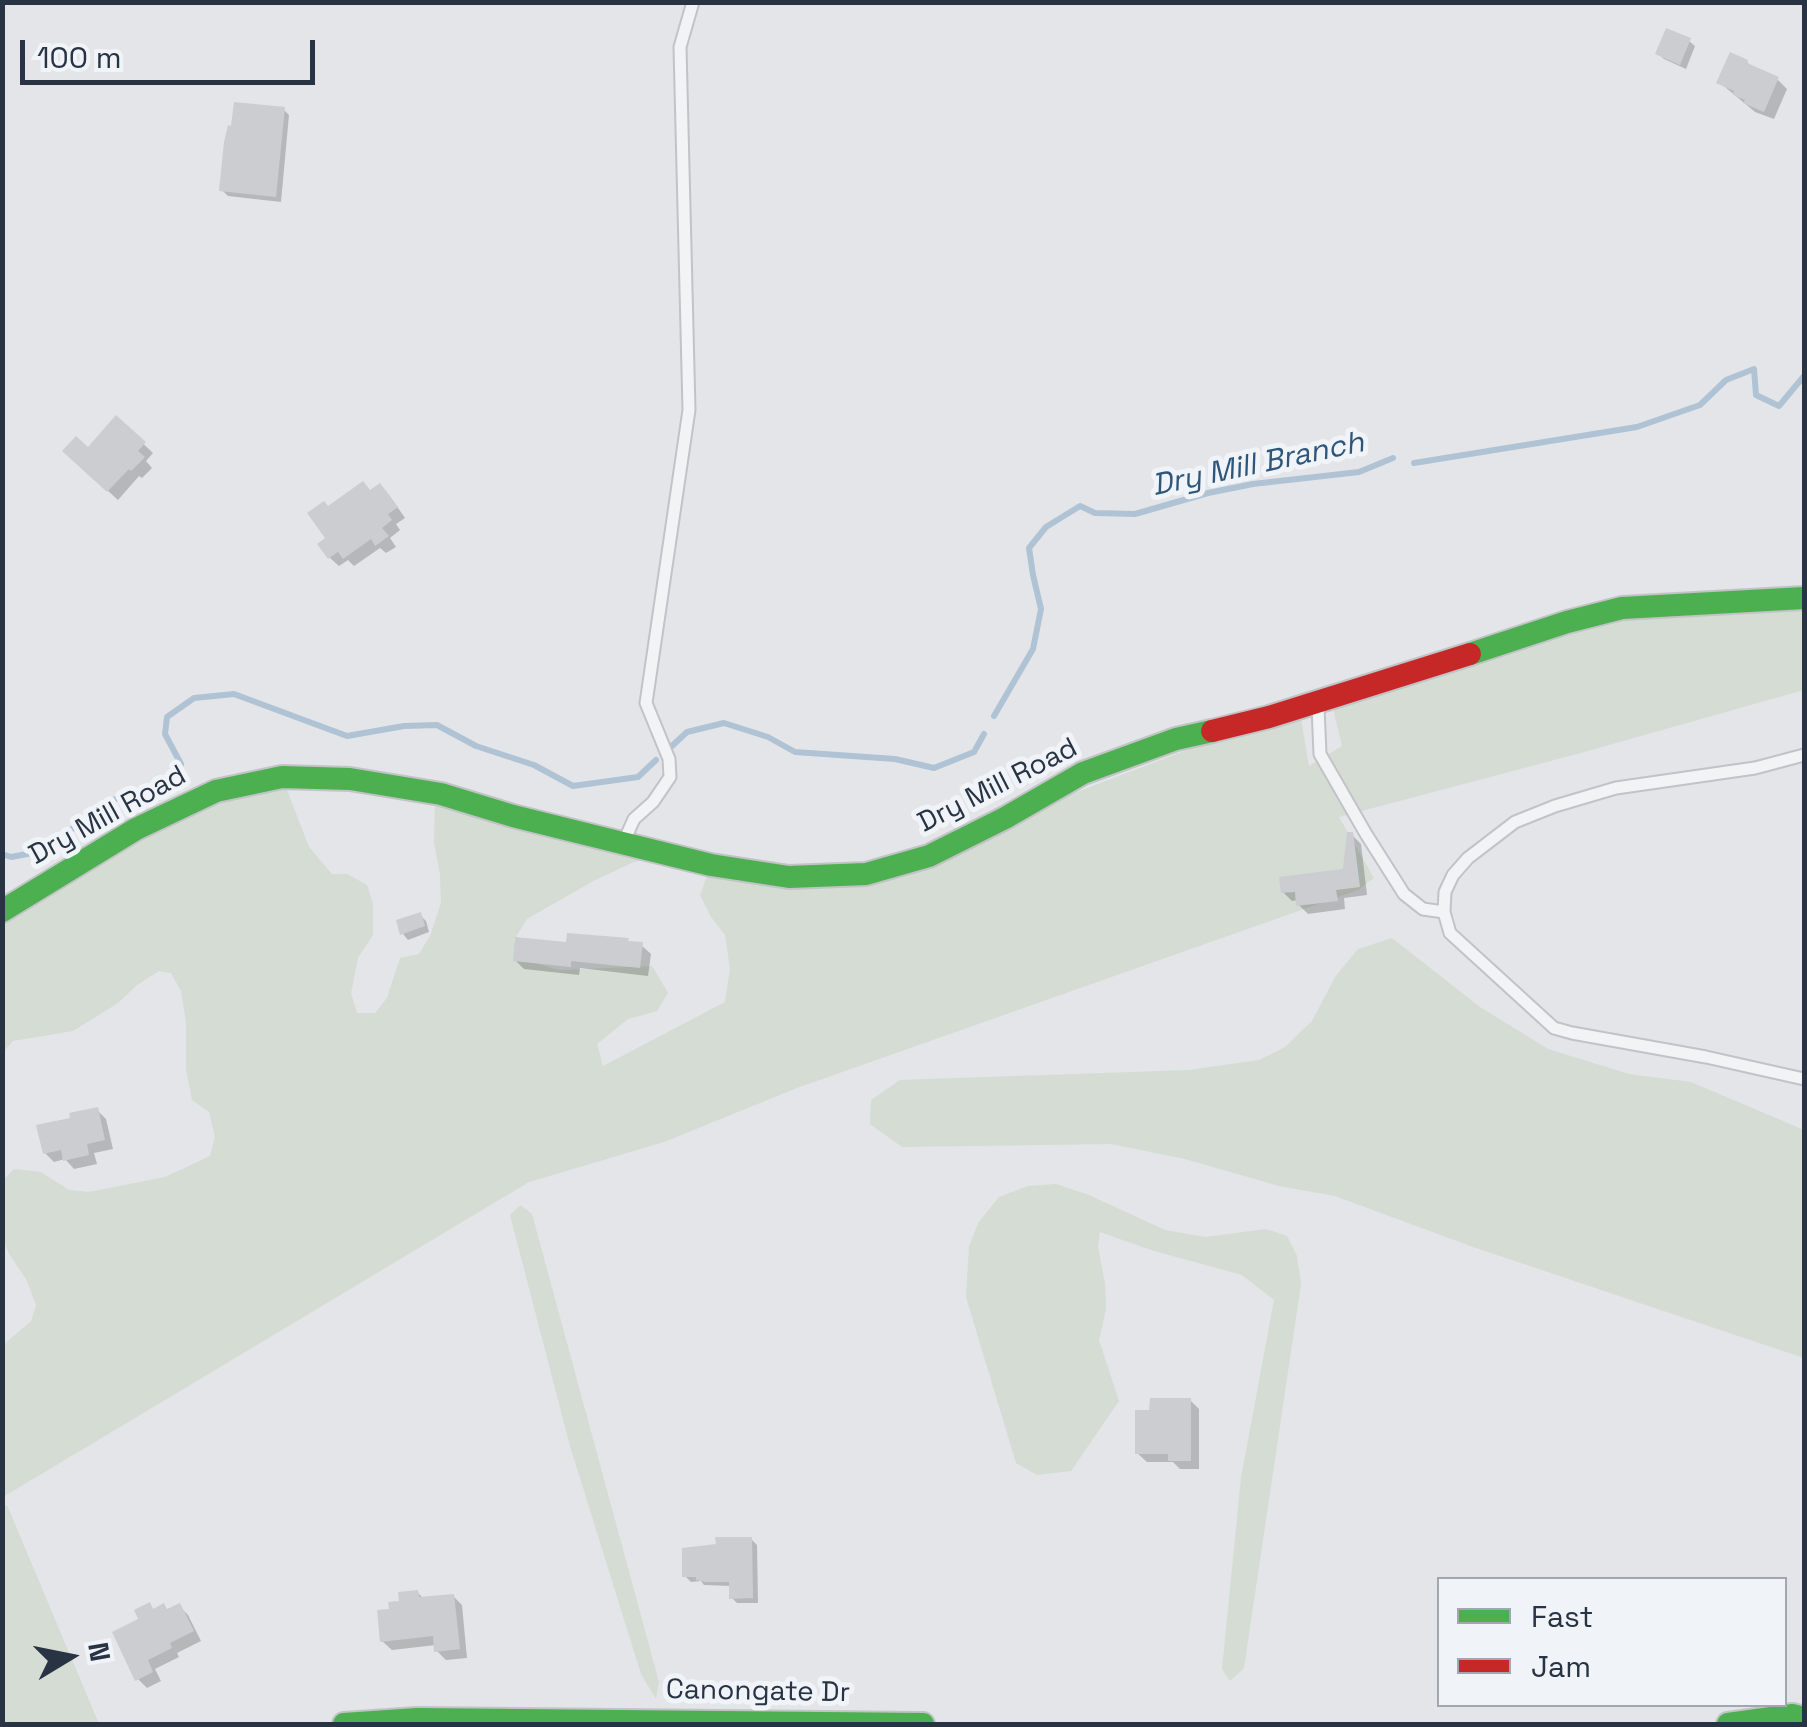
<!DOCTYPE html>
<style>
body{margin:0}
#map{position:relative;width:1807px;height:1727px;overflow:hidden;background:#e3e5e8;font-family:"Space Grotesk",sans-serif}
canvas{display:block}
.frame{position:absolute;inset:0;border:5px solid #283343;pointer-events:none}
.legend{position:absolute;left:1437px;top:1577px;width:350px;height:130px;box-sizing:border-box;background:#f0f4f8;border:2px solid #a0a7b0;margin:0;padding:12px 18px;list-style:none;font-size:30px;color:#283343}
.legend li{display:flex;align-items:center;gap:20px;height:50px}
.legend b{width:50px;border:2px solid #a0a7b0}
.north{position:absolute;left:20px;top:1607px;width:100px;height:100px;-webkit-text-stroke:8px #f0f4f8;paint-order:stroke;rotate:80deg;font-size:28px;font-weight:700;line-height:40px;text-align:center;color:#283343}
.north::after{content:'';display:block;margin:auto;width:35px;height:45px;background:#283343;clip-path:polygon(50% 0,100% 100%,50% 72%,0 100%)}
.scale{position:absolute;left:20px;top:40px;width:295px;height:45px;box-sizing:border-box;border:5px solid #283343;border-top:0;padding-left:12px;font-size:30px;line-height:35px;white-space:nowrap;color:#283343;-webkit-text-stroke:8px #f0f4f8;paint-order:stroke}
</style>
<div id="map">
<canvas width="1807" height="1727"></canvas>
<div class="frame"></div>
<ul class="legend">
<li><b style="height:12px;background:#4caf50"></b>Fast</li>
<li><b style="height:12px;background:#c62828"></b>Jam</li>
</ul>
<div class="north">N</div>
<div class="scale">100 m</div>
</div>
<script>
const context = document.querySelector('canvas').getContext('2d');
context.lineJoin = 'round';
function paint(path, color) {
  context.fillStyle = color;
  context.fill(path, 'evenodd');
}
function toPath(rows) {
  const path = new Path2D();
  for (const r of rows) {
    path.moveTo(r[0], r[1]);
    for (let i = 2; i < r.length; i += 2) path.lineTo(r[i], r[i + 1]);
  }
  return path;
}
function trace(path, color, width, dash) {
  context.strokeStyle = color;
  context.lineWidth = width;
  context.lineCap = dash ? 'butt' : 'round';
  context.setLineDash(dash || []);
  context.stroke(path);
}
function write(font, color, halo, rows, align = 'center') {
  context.font = font + ' "Space Grotesk",sans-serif';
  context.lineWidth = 10;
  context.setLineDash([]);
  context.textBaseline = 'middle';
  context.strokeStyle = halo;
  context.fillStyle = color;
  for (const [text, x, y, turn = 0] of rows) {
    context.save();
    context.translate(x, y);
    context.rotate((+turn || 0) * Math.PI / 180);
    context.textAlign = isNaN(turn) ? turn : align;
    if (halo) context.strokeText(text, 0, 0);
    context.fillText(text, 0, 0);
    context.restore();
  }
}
paint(toPath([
 [1804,610,1804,690,1577,754,1339,817,1374,878,1358,890,797,1088,664,1142,529,1182,3,1497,3,1345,31,1321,36,1305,26,1279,9,1254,3,1238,3,1180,14,1169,41,1172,69,1190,89,1192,165,1177,210,1156,215,1137,209,1112,192,1100,186,1069,186,1022,181,991,171,973,159,971,137,985,118,1003,73,1031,13,1041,3,1052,2,911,136,830,282,777,309,847,332,874,347,874,367,885,373,904,373,935,358,958,351,993,357,1013,375,1013,387,998,400,958,419,954,430,936,441,903,440,874,434,843,435,793,668,854,634,862,597,879,527,919,514,940,518,958,559,970,652,966,668,993,657,1011,628,1019,597,1044,603,1066,725,1002,730,969,725,935,711,917,700,895,711,865,860,875,1299,707,1309,766,1342,746,1333,708,1570,630,1670,612],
 [1392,938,1480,1007,1548,1049,1629,1074,1691,1082,1804,1130,1804,1358,1473,1247,1335,1196,1279,1186,1185,1159,1111,1144,902,1147,870,1124,871,1100,900,1080,1189,1070,1259,1060,1285,1047,1312,1021,1335,977,1358,949],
 [1056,1184,1089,1195,1165,1230,1205,1237,1266,1229,1287,1236,1297,1256,1301,1284,1244,1668,1230,1681,1222,1669,1241,1478,1274,1300,1242,1275,1151,1250,1100,1232,1098,1247,1105,1283,1106,1309,1099,1340,1119,1401,1071,1471,1037,1475,1016,1463,966,1297,969,1247,978,1223,999,1197,1028,1186],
 [520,1205,532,1214,659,1682,656,1699,641,1674,570,1446,510,1215],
 [7,1505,99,1724,3,1724,2,1507]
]), '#d4dcd3');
paint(toPath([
 [1689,41,1695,46,1686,69,1664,59,1658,54],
 [1747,62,1754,69,1778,80,1787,89,1774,119,1755,112,1719,82],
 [284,110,289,115,281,202,228,196,222,190],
 [117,419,153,453,146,461,152,468,142,478,139,476,118,500,74,460,88,450],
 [371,492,389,495,405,518,396,524,400,530,390,538,396,547,386,553,380,548,354,566,348,560,339,566,330,558,329,509],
 [1352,835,1361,844,1367,895,1344,898,1345,909,1308,914,1299,905,1298,900,1292,901,1283,892,1345,871],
 [420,915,426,921,429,932,408,940,403,934],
 [630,944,641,945,651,954,648,976,580,968,579,975,524,969,515,960,568,945],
 [97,1110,106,1119,113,1149,94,1153,97,1164,74,1169,65,1159,54,1162,45,1153,73,1120],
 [1190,1400,1199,1409,1199,1469,1180,1469,1173,1462,1147,1462,1137,1453,1152,1413],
 [751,1539,757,1545,758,1603,737,1603,732,1598,731,1586,704,1585,701,1581,691,1582,685,1576],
 [417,1592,424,1599,453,1596,462,1605,467,1658,446,1660,437,1651,436,1645,392,1650,382,1641,391,1611],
 [179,1606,188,1615,201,1641,177,1653,179,1657,155,1669,161,1681,147,1688,138,1679,155,1611,169,1611]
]), '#0003');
trace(toPath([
 [1414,463,1637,427,1700,405,1726,380,1754,369,1756,395,1779,406,1804,376],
 [994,716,1033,649,1041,609,1033,575,1029,548,1046,527,1080,506,1095,513,1135,514,1208,493,1253,484,1359,472,1393,458],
 [672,746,687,732,724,723,768,737,795,752,895,759,934,768,974,752,984,734],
 [2,854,11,857,43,851,109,801,176,781,181,764,165,734,167,717,194,698,234,694,347,736,404,726,437,725,476,746,534,765,573,786,638,777,656,760]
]), '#afc3d5', 6);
paint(toPath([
 [1666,28,1691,38,1680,65,1655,54],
 [1730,52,1748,60,1747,63,1779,77,1764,112,1743,103,1745,100,1733,95,1734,91,1716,83],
 [234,102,285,107,276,197,219,191,224,142,228,125,231,126],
 [116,415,146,442,138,451,145,457,131,471,129,469,107,492,62,451,76,436,88,447],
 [363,481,370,490,380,483,398,507,388,514,392,520,382,528,389,536,375,546,371,539,343,559,338,552,328,559,317,544,325,538,307,513,324,501,328,506],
 [1347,832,1353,832,1360,887,1336,890,1338,901,1296,906,1295,892,1281,893,1279,877,1343,869],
 [421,912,425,926,400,935,396,920],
 [567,933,629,938,628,941,643,942,640,968,571,961,571,967,513,961,515,937,566,942],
 [98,1107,105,1140,87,1144,89,1155,63,1161,61,1150,43,1154,36,1125,70,1118,69,1113],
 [1150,1398,1191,1398,1191,1461,1168,1461,1168,1454,1135,1454,1135,1410,1149,1410],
 [715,1537,752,1537,753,1598,729,1599,729,1582,706,1582,696,1580,696,1577,682,1577,682,1548,716,1544],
 [418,1590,419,1597,454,1594,460,1649,434,1652,433,1636,380,1642,377,1610,389,1609,388,1602,399,1601,398,1592],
 [150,1602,153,1609,164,1603,167,1609,180,1603,194,1631,170,1643,172,1648,148,1660,153,1672,135,1681,112,1632,138,1619,134,1610]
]), '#cbcdd0');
const lane = toPath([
 [1318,707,1320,754,1366,834,1404,894,1423,909,1444,912],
 [1804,755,1755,768,1616,788,1555,806,1515,822,1468,858,1453,875,1445,892,1444,912,1450,933,1554,1028,1572,1033,1706,1057,1804,1079],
 [625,839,634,819,653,802,670,777,669,759,646,703,689,410,680,47,693,2]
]);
const fast = toPath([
 [1470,654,1567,622,1622,608,1804,598],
 [2,911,136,829,216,791,282,777,350,779,441,794,513,816,711,865,789,877,866,874,929,856,1005,818,1083,773,1176,739,1212,731],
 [344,1724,417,1719,923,1724],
 [1728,1724,1793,1715,1804,1718]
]);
const jam = toPath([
 [1212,731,1269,717,1470,654]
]);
trace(lane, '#c1c3c6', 15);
trace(fast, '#c1c3c6', 26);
trace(jam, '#c1c3c6', 26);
trace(lane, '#f2f3f5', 11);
trace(fast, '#4caf50', 22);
trace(jam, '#c62828', 22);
write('28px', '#283343', '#f0f4f8', [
 ["Dry Mill Road",998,786,-27],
 ["Dry Mill Road",108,816,-29],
 ["Canongate Dr",758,1692,1]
]);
write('italic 30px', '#2e557a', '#f0f4f8', [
 ["Dry Mill Branch",1258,465,-12]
]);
</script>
